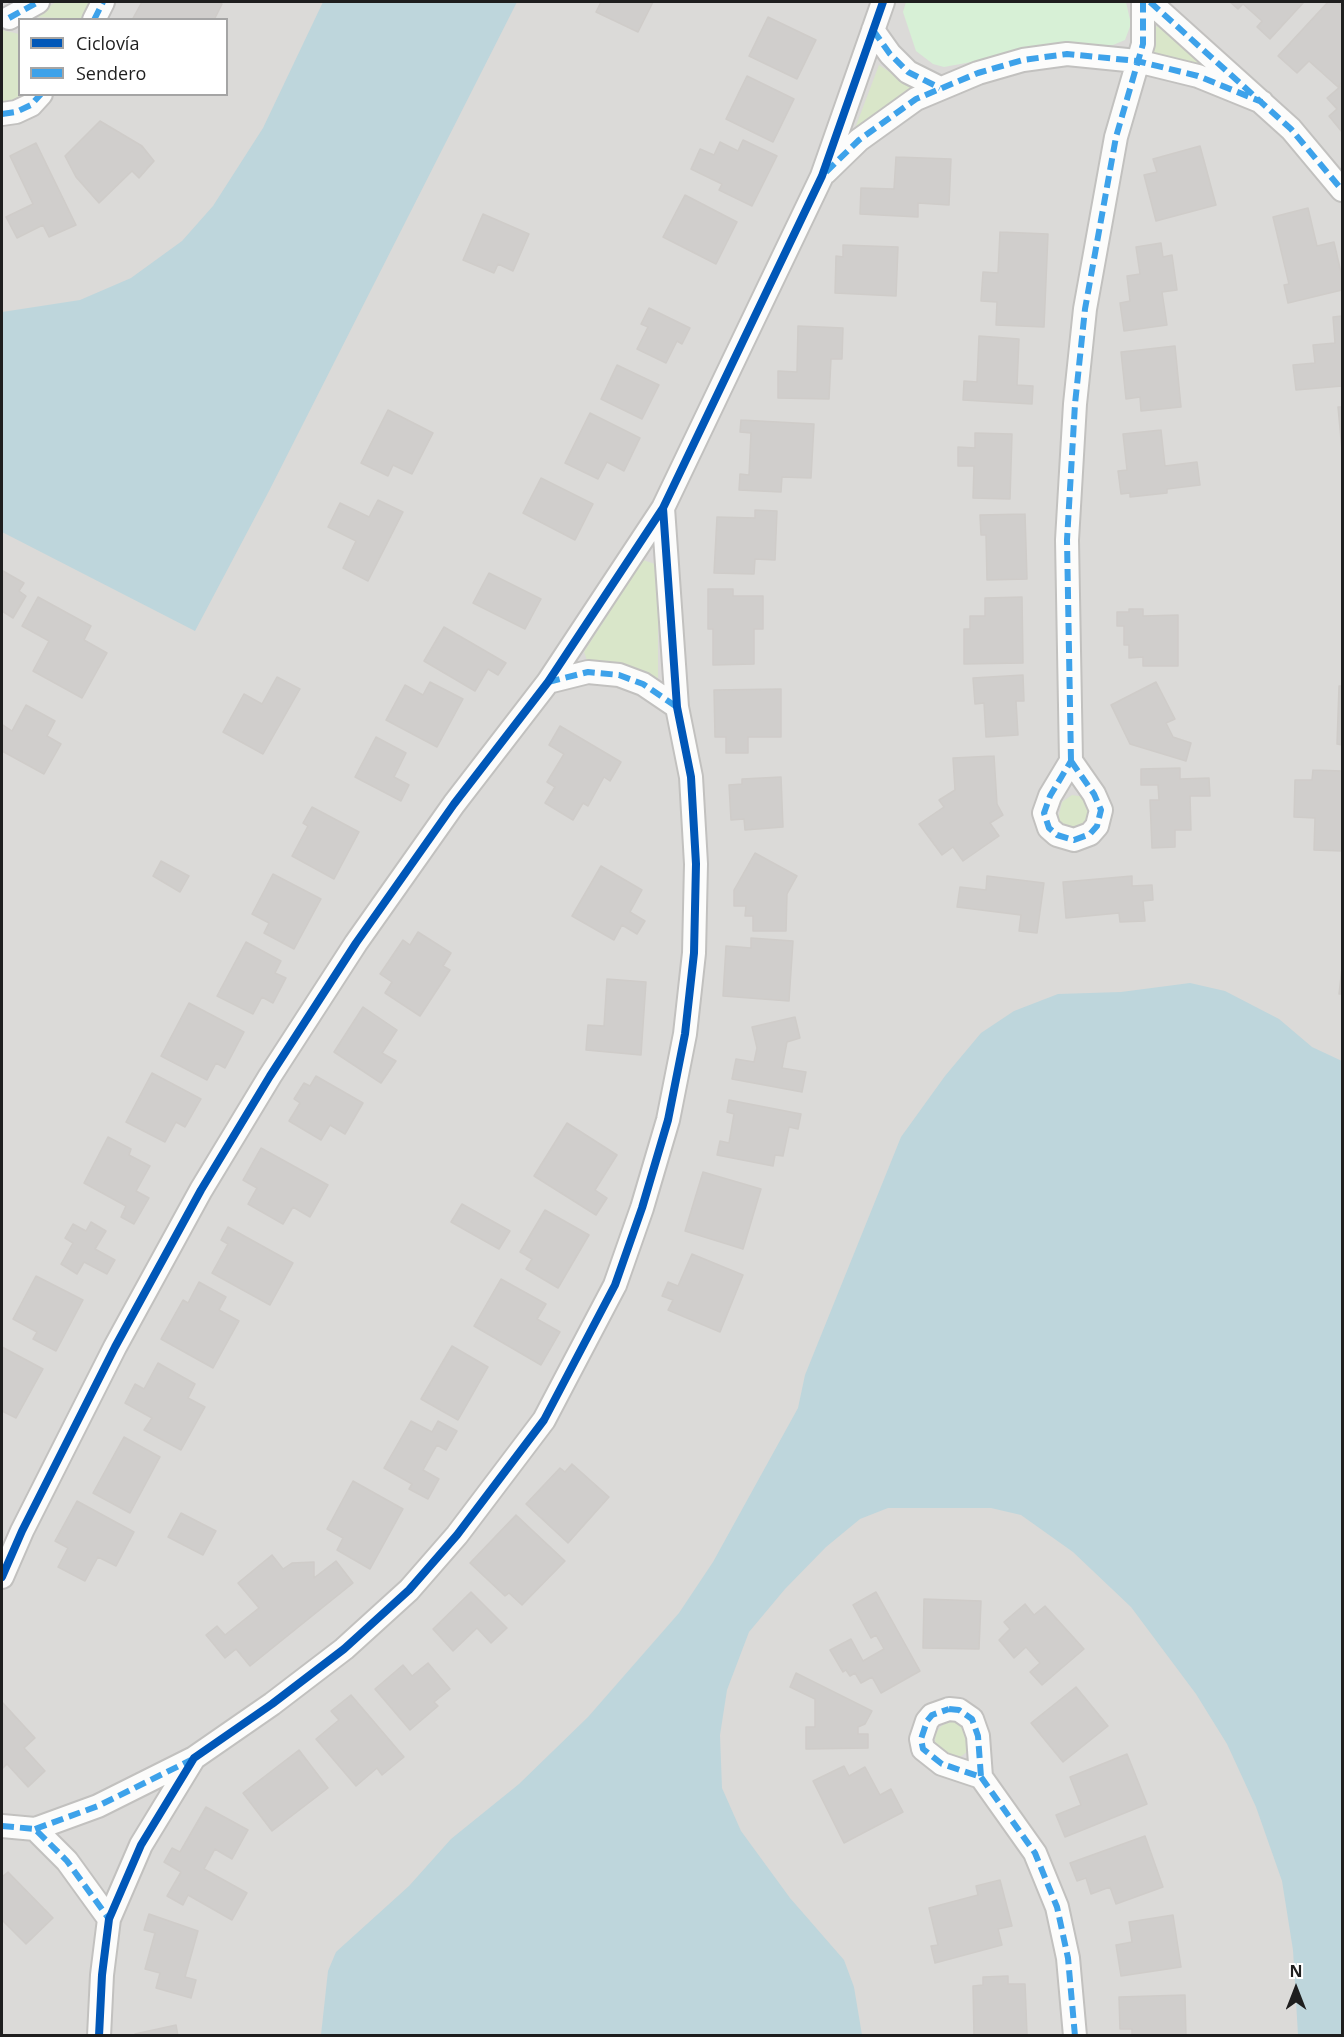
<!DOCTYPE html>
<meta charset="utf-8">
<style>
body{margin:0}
#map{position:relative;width:1344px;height:2037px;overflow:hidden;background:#eceae7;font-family:"Open Sans",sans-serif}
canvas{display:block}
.frame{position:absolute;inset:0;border:3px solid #1e1e1e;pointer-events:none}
.legend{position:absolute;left:18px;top:18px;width:210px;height:78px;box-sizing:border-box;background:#fff;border:2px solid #a5a5a5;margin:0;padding:8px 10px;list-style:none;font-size:18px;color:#1e1e1e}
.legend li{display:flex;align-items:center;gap:12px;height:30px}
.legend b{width:30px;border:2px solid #a5a5a5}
.north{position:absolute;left:1266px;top:1959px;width:60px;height:60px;-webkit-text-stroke:4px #fff;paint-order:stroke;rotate:0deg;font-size:16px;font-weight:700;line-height:24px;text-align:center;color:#1e1e1e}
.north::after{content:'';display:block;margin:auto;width:21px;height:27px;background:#1e1e1e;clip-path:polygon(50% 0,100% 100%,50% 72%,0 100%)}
</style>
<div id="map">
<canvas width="1344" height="2037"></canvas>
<div class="frame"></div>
<ul class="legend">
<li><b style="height:8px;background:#0057b8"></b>Ciclovía</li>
<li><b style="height:8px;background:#3da2ea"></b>Sendero</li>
</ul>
<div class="north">N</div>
</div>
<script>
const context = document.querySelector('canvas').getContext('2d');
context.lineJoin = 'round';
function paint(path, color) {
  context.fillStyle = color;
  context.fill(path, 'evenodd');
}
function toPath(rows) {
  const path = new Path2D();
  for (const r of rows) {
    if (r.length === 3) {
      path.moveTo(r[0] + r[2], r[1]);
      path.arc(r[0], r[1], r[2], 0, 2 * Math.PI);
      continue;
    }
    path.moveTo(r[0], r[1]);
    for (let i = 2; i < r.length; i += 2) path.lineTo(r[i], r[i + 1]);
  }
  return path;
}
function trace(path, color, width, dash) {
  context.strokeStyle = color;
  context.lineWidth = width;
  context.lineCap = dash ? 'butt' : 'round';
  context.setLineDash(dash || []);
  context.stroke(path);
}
paint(toPath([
 [2,2,1342,2,1342,2035,2,2036],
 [20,20,226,20,226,94,20,94]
]), '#dbdad8');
paint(toPath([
 [56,2,92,2,83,19,33,17],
 [1159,26,1210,64,1208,70,1153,53,1154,27],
 [2,30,19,34,20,94,30,95,22,100,2,105],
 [879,65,919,91,854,131],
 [643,560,658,565,658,678,644,679,589,666,584,652],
 [1072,795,1085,797,1094,806,1082,833,1061,825,1058,819,1062,802],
 [953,1740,18]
]), '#d9e6c9');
paint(toPath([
 [906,2,1126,2,1131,24,1125,40,1113,45,1059,46,944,67,933,64,916,51,903,12]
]), '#d7f0d6');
paint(toPath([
 [323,2,517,2,269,491,195,631,2,532,2,312,80,300,131,278,182,241,213,206,263,128],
 [1190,983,1225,991,1279,1019,1312,1047,1342,1061,1342,2035,1298,2035,1293,1950,1282,1881,1256,1807,1227,1744,1196,1694,1131,1607,1073,1552,1021,1515,991,1508,888,1508,860,1519,826,1547,785,1589,749,1632,727,1690,720,1735,722,1788,741,1831,790,1898,844,1960,854,1987,862,2035,321,2035,328,1971,336,1952,409,1886,451,1839,519,1784,588,1717,679,1613,713,1562,798,1408,805,1375,901,1137,945,1076,981,1033,1014,1011,1058,994,1121,992]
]), '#bed6dc');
const building = toPath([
 [142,2,217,2,222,4,214,20,132,20,142,2],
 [601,2,653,2,638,32,596,12,601,2],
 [1230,2,1304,2,1270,39,1257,27,1262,21,1243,4,1238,9,1230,2],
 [1328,2,1338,2,1342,6,1342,82,1338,87,1309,61,1297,73,1278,56,1328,2],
 [768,17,816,40,797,79,749,56,768,17],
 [747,76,794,99,773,142,726,119,747,76],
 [1342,85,1342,132,1329,116,1337,109,1327,98,1342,85],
 [100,121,142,146,154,161,139,178,132,171,99,203,76,177,65,156,100,121],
 [743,140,777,156,752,206,719,190,722,184,691,169,700,149,714,155,720,142,738,151,743,140],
 [36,143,76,225,49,237,43,225,17,238,6,217,33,204,10,156,36,143],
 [1200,146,1216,205,1156,221,1144,175,1157,172,1153,159,1200,146],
 [896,157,951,159,949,205,918,203,918,217,860,214,861,188,894,189,896,157],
 [685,195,737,222,716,264,663,237,685,195],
 [1308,208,1317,246,1334,242,1342,277,1342,290,1288,303,1284,285,1289,284,1273,217,1308,208],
 [483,214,529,234,513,271,498,264,494,273,463,260,483,214],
 [1000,232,1048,234,1044,327,996,325,997,302,981,301,983,272,998,273,1000,232],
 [1161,243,1163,257,1172,255,1177,290,1162,292,1167,325,1124,331,1120,303,1130,301,1127,276,1140,274,1136,247,1161,243],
 [843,245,898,247,896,296,835,293,836,256,843,257,843,245],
 [649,308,690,328,682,344,677,341,666,363,637,349,648,327,641,324,649,308],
 [1342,316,1342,386,1296,390,1293,365,1315,363,1313,345,1335,343,1333,317,1342,316],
 [798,326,843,328,842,359,831,359,829,399,778,398,778,371,797,372,798,326],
 [979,336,1019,339,1017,385,1033,386,1032,404,963,400,964,381,977,382,979,336],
 [1175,346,1181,407,1141,411,1140,397,1126,399,1121,352,1175,346],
 [617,365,659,385,642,419,601,399,617,365],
 [1338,407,1342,407,1342,450,1338,407],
 [388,410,433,433,412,474,393,465,388,476,361,463,388,410],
 [590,413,640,438,624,471,607,462,598,479,565,463,590,413],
 [741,420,814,424,811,478,782,477,781,492,739,490,740,474,749,475,751,433,740,432,741,420],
 [1161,430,1165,466,1197,462,1200,485,1167,489,1167,493,1130,497,1130,493,1121,494,1118,471,1127,470,1123,434,1161,430],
 [975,433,1012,434,1010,499,973,498,974,466,958,466,958,447,975,448,975,433],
 [541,478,593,504,575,540,523,513,541,478],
 [378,500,403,512,368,581,343,568,356,541,328,527,340,503,369,517,378,500],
 [755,510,777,511,775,560,755,559,754,574,714,573,717,517,755,518,755,510],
 [1025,514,1027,579,987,580,986,535,981,535,980,515,1025,514],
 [3,571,24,583,19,591,26,596,13,618,2,611,3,571],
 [489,573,541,599,525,629,473,603,489,573],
 [708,589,733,589,733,596,763,596,763,629,754,629,754,664,713,665,713,629,708,629,708,589],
 [38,597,91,626,84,640,107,653,82,698,33,671,49,641,22,626,38,597],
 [1022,597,1023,663,964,664,964,629,970,629,970,616,985,616,985,598,1022,597],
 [1129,609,1143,609,1143,616,1178,615,1178,666,1143,666,1143,657,1129,658,1129,645,1124,645,1124,626,1117,626,1117,612,1129,612,1129,609],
 [444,627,506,663,498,675,488,669,475,691,424,661,444,627],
 [1023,675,1024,701,1016,701,1018,735,986,737,984,703,975,704,973,678,1023,675],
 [277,677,300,689,263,754,223,732,244,694,262,704,277,677],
 [430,682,463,699,437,747,386,720,405,685,423,695,430,682],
 [1156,682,1175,719,1166,723,1173,737,1191,743,1186,761,1130,744,1111,705,1156,682],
 [1339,686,1342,686,1342,745,1337,744,1339,686],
 [781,689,781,737,748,737,748,753,726,753,726,737,715,737,714,690,781,689],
 [26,705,55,721,47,736,61,744,44,774,2,751,2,727,3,725,12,731,26,705],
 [560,726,621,762,610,781,604,777,588,806,583,803,573,820,545,803,555,787,547,782,564,754,549,745,560,726],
 [376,737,406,753,394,777,409,785,401,801,355,777,376,737],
 [994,756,997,804,1003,815,990,823,999,836,963,861,953,847,942,855,919,824,944,807,939,800,955,790,953,758,994,756],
 [1180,768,1180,779,1209,778,1210,796,1190,796,1191,830,1175,830,1175,847,1152,848,1150,800,1159,800,1158,785,1141,785,1141,769,1180,768],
 [1313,770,1342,771,1342,851,1314,850,1315,818,1294,817,1295,780,1312,780,1313,770],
 [781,777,783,827,745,830,744,819,731,820,729,785,742,784,742,779,781,777],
 [312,807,359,832,334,879,292,856,308,826,303,823,312,807],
 [755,853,797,876,787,894,786,931,753,931,753,916,745,916,746,906,734,906,734,890,755,853],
 [161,861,189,876,180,892,153,876,161,861],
 [601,866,642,890,630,912,645,921,637,934,622,925,614,940,572,916,601,866],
 [273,874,321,899,294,949,264,933,269,923,252,914,273,874],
 [987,876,1044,883,1037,933,1019,931,1021,915,957,907,960,887,986,890,987,876],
 [1132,876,1132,886,1152,885,1153,900,1143,901,1145,921,1120,922,1119,913,1066,918,1063,882,1132,876],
 [418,932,451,953,443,966,450,970,420,1016,385,993,392,982,380,974,403,940,410,945,418,932],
 [751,938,793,941,789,1001,723,996,726,946,751,948,751,938],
 [246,942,281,961,275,973,286,978,273,1003,262,997,253,1014,217,996,246,942],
 [1342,968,1342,994,1339,994,1342,968],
 [607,979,646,982,641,1055,586,1050,588,1025,604,1026,607,979],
 [189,1003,244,1032,225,1068,216,1063,207,1080,161,1056,189,1003],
 [363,1007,397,1030,382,1053,396,1061,381,1083,334,1052,363,1007],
 [795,1017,800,1038,787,1042,782,1068,806,1072,802,1092,732,1079,736,1059,754,1062,757,1048,752,1027,795,1017],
 [152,1073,201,1099,185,1127,176,1122,165,1142,126,1122,152,1073],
 [316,1076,363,1103,345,1134,330,1125,321,1140,289,1121,300,1103,294,1099,304,1083,310,1086,316,1076],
 [729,1100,801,1114,798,1129,789,1127,783,1156,775,1155,773,1166,717,1155,720,1141,729,1143,734,1114,727,1112,729,1100],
 [567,1123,617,1155,595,1190,607,1198,596,1215,534,1176,567,1123],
 [108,1137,131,1149,129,1155,150,1166,136,1191,149,1198,134,1224,121,1217,126,1206,84,1183,108,1137],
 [261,1148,328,1185,310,1217,293,1207,283,1224,248,1204,257,1188,243,1180,261,1148],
 [703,1172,761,1189,743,1249,685,1231,703,1172],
 [462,1204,510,1231,499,1249,451,1222,462,1204],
 [545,1210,589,1235,558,1288,526,1269,532,1259,520,1252,545,1210],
 [91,1222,106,1231,95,1249,115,1260,107,1274,84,1262,77,1274,61,1264,73,1243,65,1238,73,1224,86,1231,91,1222],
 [228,1227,293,1263,270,1305,212,1273,228,1244,221,1240,228,1227],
 [692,1254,743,1275,720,1332,668,1310,673,1300,662,1296,668,1282,678,1286,692,1254],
 [36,1276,83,1300,56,1351,33,1339,37,1332,13,1319,36,1276],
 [501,1279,546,1304,537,1319,560,1332,541,1365,474,1326,501,1279],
 [199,1282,226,1297,219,1310,239,1321,213,1368,161,1339,183,1300,188,1303,199,1282],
 [452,1346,488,1367,458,1420,421,1399,452,1346],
 [2,1347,43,1369,16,1418,2,1411,2,1347],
 [158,1363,195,1384,188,1398,205,1407,181,1450,144,1430,152,1418,125,1403,135,1384,144,1389,158,1363],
 [411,1421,432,1432,438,1421,457,1431,446,1450,437,1445,423,1470,439,1479,428,1499,409,1489,412,1484,384,1468,411,1421],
 [124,1437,160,1457,130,1513,93,1493,124,1437],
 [572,1464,609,1497,568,1543,526,1504,560,1468,565,1472,572,1464],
 [353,1481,403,1509,370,1569,337,1550,343,1538,327,1529,353,1481],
 [77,1501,134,1532,116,1566,98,1557,85,1581,58,1567,68,1548,55,1541,77,1501],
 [181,1513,216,1531,203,1555,168,1537,181,1513],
 [516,1515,565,1561,522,1605,509,1593,505,1596,470,1563,516,1515],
 [272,1555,283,1569,292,1563,314,1562,314,1578,336,1561,353,1583,250,1666,236,1649,225,1658,206,1635,217,1626,225,1635,259,1608,238,1583,272,1555],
 [471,1592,507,1628,491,1643,477,1628,453,1651,433,1629,471,1592],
 [876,1592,920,1671,881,1693,872,1677,861,1683,855,1673,850,1676,846,1670,843,1672,830,1650,851,1639,863,1661,884,1649,876,1635,871,1638,853,1605,876,1592],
 [924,1599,981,1601,979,1649,923,1648,924,1599],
 [1025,1604,1034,1615,1045,1606,1084,1649,1042,1685,1030,1672,1040,1663,1026,1647,1014,1658,999,1640,1010,1629,1004,1622,1025,1604],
 [428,1663,450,1689,434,1702,438,1706,410,1730,375,1689,403,1665,412,1676,428,1663],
 [796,1673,872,1711,865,1724,858,1727,858,1734,868,1734,868,1748,806,1749,806,1727,815,1727,815,1699,790,1687,796,1673],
 [1076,1687,1108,1726,1063,1762,1031,1723,1076,1687],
 [351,1695,404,1757,382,1775,377,1768,356,1786,316,1739,339,1720,331,1711,351,1695],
 [2,1702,35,1738,24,1748,45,1771,28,1787,7,1764,2,1769,2,1702],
 [299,1750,328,1788,272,1831,243,1793,299,1750],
 [1127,1754,1147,1804,1065,1837,1056,1815,1081,1805,1070,1777,1127,1754],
 [844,1766,849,1776,865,1767,880,1795,891,1789,903,1812,844,1843,813,1781,844,1766],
 [206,1807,248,1830,232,1859,215,1849,204,1869,247,1893,232,1920,188,1895,183,1905,167,1896,181,1872,164,1862,172,1848,180,1852,206,1807],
 [1145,1836,1163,1887,1116,1904,1110,1887,1091,1894,1086,1878,1077,1881,1070,1863,1145,1836],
 [8,1872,53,1918,26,1944,2,1920,2,1877,8,1872],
 [1000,1880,1012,1926,998,1929,1002,1945,935,1963,931,1946,938,1945,929,1908,978,1895,976,1886,1000,1880],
 [149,1914,198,1931,185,1977,196,1980,191,1998,156,1988,160,1973,145,1969,155,1933,144,1930,149,1914],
 [1173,1915,1181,1967,1121,1976,1116,1945,1132,1942,1129,1922,1173,1915],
 [1008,1976,1008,1984,1025,1984,1027,2034,974,2036,973,1986,983,1985,983,1977,1008,1976],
 [1185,1995,1186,2036,1132,2036,1132,2029,1120,2029,1119,1997,1185,1995],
 [176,2025,178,2036,135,2036,135,2034,176,2025]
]);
paint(building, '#d0cecc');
trace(building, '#cfccc9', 1.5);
const street = toPath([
 [1150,2,1291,129,1342,190],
 [9,18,38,2],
 [94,20,103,2],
 [873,30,890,54,908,72,940,88],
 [2,114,16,112,31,105,41,94],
 [825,173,859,140,916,99,978,73,1023,60,1067,54,1137,61,1198,76,1262,102],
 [548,682,588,672,619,675,643,684,677,707],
 [1071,761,1067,540,1075,404,1085,309,1116,137,1143,44,1143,2],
 [1071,761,1094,794,1101,810,1097,826,1090,834,1074,840,1057,835,1049,828,1044,813,1050,796,1071,761],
 [2,1577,22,1531,115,1347,201,1190,270,1076,356,943,454,804,548,682,663,508],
 [949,1709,959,1710,972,1719,978,1736,981,1777,942,1764,923,1749,921,1739,927,1721,932,1715,949,1709],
 [981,1777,1035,1853,1057,1907,1068,1958,1075,2036],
 [2,1826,35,1829,67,1861,109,1919],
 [35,1829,98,1806,192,1759],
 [99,2036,102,1975,109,1919,141,1845,194,1758,272,1704,344,1649,409,1590,457,1535,544,1420,615,1285,642,1208,668,1120,685,1034,694,953,696,864,691,777,677,707,663,508,822,176,883,2]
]);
trace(street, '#c2c1bf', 26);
trace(street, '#fcfcfb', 22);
trace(toPath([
 [1150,2,1291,129,1342,190],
 [9,18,38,2],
 [94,20,103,2],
 [873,30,890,54,908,72,940,88],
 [2,114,16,112,31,105,41,94],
 [826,172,859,140,916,99,978,73,1023,60,1067,54,1137,61,1198,76,1262,102],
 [548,682,588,672,619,675,643,684,677,707],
 [1071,761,1067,540,1075,404,1085,309,1116,137,1143,44,1143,2],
 [1071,761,1094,794,1101,810,1097,826,1090,834,1074,840,1057,835,1049,828,1044,813,1050,796,1071,761],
 [949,1709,959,1710,972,1719,978,1736,981,1777,942,1764,923,1749,921,1739,927,1721,932,1715,949,1709],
 [981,1777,1035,1853,1057,1907,1068,1958,1075,2036],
 [2,1826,35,1829,67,1861,109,1919],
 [35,1829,98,1806,191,1760]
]), '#3da2ea', 6, [12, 6]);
trace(toPath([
 [2,1577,22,1531,115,1347,201,1190,270,1076,356,943,454,804,548,682,663,508],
 [99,2036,102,1975,109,1919,141,1845,194,1758,272,1704,344,1649,409,1590,457,1535,544,1420,615,1285,642,1208,668,1120,685,1034,694,953,696,864,691,777,677,707,663,508,822,176,883,2]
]), '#0057b8', 8);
</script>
